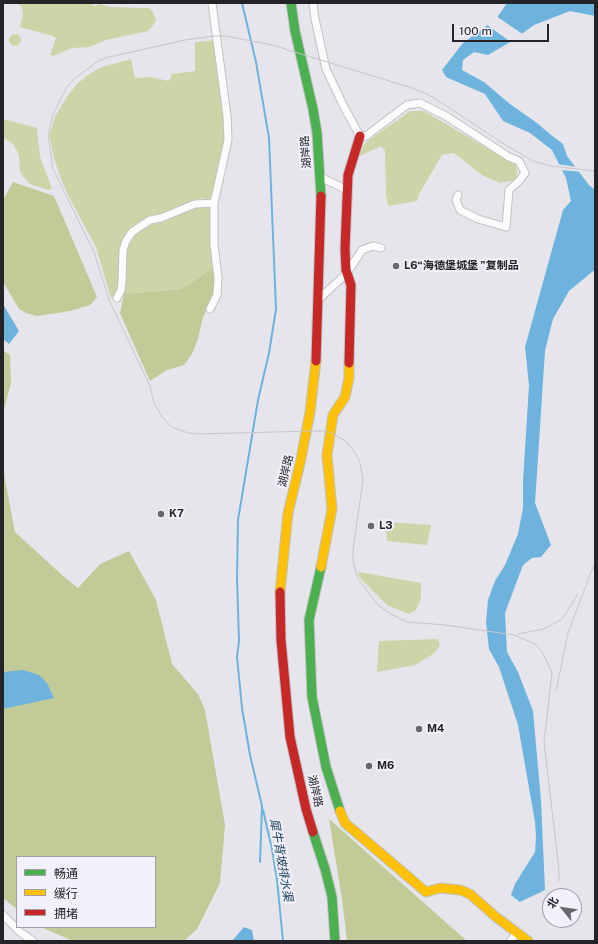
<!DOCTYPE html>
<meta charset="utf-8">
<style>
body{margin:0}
#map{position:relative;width:598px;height:944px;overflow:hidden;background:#e6e5eb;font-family:"Public Sans","Noto Sans SC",sans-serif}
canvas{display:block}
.frame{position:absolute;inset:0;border:4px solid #242327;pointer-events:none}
.legend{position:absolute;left:16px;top:856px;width:140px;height:72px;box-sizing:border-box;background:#f2f0fa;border:1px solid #a09ea6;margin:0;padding:5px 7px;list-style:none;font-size:12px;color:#242327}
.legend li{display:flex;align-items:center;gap:8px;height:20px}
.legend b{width:20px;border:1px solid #a09ea6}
.north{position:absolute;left:542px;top:888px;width:40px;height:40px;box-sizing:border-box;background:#f2f0fa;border:1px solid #a09ea6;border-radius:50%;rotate:300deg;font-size:11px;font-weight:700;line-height:16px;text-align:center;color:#242327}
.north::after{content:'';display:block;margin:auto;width:14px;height:18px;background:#68676c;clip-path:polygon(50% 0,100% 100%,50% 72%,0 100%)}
.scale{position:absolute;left:452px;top:24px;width:97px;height:18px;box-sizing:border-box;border:2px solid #242327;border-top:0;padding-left:5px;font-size:12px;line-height:14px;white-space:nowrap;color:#242327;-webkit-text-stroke:3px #f2f0fa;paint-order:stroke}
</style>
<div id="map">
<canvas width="598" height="944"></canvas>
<div class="frame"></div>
<ul class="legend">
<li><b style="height:5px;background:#4caf50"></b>畅通</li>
<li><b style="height:5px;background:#ffc107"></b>缓行</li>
<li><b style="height:5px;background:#c62828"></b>拥堵</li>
</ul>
<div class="north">北</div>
<div class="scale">100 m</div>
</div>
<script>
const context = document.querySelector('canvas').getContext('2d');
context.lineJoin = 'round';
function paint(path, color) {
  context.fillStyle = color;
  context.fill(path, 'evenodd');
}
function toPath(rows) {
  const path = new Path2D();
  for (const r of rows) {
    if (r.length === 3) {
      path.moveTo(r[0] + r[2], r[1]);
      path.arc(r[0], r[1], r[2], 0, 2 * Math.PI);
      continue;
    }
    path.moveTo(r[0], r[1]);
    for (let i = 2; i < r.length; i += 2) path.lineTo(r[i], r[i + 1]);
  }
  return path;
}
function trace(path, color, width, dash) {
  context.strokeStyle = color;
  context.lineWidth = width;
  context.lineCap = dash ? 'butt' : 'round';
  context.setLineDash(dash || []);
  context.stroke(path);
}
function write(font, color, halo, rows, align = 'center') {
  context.font = font + ' "Public Sans","Noto Sans SC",sans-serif';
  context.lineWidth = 4;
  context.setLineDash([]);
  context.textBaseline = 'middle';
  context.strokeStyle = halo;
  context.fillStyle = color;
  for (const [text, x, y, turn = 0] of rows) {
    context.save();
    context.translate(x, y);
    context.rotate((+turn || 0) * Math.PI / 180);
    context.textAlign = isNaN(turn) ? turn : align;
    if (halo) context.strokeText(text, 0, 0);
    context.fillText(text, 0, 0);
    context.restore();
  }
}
paint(toPath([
 [18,3,93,3,93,6,95,6,99,4,111,7,145,8,149,8,152,11,156,19,154,24,148,31,106,40,89,47,72,48,53,56,50,55,56,38,53,36,20,27,23,14,22,8],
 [15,40,6],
 [216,40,224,128,224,143,211,198,208,200,201,198,186,206,141,222,134,226,130,231,119,288,116,295,111,298,96,247,69,197,61,179,53,155,49,135,55,117,66,98,76,85,89,74,102,67,131,59,135,78,150,77,169,81,172,74,195,71,195,42],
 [410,111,424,111,516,165,517,173,515,180,500,183,482,175,454,153,442,155,419,194,417,201,388,206,386,194,385,151,381,146,358,157,365,143],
 [3,119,37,128,40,157,52,189,48,190,30,184,22,175,20,171,19,155,13,144,3,137],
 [206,205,211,210,214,266,193,282,181,289,124,294,126,281,125,254,128,241,135,232,149,222,194,207],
 [386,522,431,525,427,545,387,541],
 [359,572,421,583,421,598,416,610,409,614,387,605,358,576],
 [438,639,440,646,433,654,415,665,377,672,379,641]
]), '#ccd5a7');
paint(toPath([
 [13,182,54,196,97,297,90,305,70,311,37,316,26,313,19,309,3,282,3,200],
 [214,266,215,284,214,295,203,317,198,339,192,354,184,365,167,370,150,381,120,313,124,294,181,289,193,282],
 [3,350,10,355,11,383,3,413],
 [3,469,15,532,62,575,78,588,100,564,129,551,156,600,172,664,198,694,205,710,225,825,220,883,197,929,184,941,73,941,41,927,155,927,155,857,17,857,17,909,3,898],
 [329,819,467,941,347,941,342,899]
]), '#c1cb97');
paint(toPath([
 [507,3,595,3,595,16,570,11,534,25,512,41,488,55,474,52,463,60,462,70,484,82,510,104,537,123,551,135,563,144,567,156,589,185,595,190,595,270,592,272,569,291,553,319,545,351,535,503,551,545,541,557,532,558,523,565,505,613,507,652,518,672,533,711,541,801,545,890,520,902,511,895,515,884,535,852,536,837,535,822,518,725,499,667,489,649,486,622,488,600,495,581,505,565,518,534,523,508,523,481,529,385,525,347,563,210,571,201,566,178,552,150,530,133,503,121,485,94,446,77,442,70,463,43,496,19],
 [3,304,19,331,9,344,3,339],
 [23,670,39,675,47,683,54,698,3,709,3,672],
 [244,927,252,930,254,941,232,941]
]), '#6db3de');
paint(toPath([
 [496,16,524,35,512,43,486,24],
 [557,164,577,167,582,172,560,170]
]), '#e6e5eb');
trace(toPath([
 [242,3,256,62,269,138,276,309,269,353,258,400,238,520,237,578,239,641,237,657,242,708,250,755,262,806,260,862],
 [263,810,272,849,277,880,283,941]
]), '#6db3de', 2);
const street = toPath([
 [313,3,315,19,326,69,344,107,360,136,366,136,407,105,420,103,446,116,509,157,519,161,525,173,519,181,509,190,506,227,478,219,460,210,456,200,458,195],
 [320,177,347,190],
 [117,298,121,290,122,281,123,250,126,241,132,232,150,220,161,218,195,204,214,203],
 [318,300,347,273,362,250,373,246,381,248],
 [210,309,217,295,218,278,214,244,214,203,228,140,227,116,212,3],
 [3,915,20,932,33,941],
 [510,941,517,933]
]);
const fast = toPath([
 [291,3,295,31,313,109,317,133,321,196],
 [321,567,309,620,312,697,326,767,340,811],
 [313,832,325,869,332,897,335,941]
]);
const slow = toPath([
 [321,567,332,509,327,455,333,415,345,397,349,378,349,363],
 [280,592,288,513,301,459,310,412,316,361],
 [340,811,345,823,426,892,440,888,460,890,470,894,496,917,528,941]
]);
const jam = toPath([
 [316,361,321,196],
 [349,363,351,285,346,270,345,249,348,175,360,136],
 [280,592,281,640,290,737,306,809,313,832]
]);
trace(street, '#c1c0c5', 9);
trace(fast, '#c1c0c5', 11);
trace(slow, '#c1c0c5', 11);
trace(jam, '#c1c0c5', 11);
trace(street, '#fbfbfc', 7);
trace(fast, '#4caf50', 9);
trace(slow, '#ffc107', 9);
trace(jam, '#c62828', 9);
trace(toPath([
 [518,634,544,629,562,619,578,594],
 [556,691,568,633,593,567],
 [559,881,559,870,544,742,552,673,543,653,535,644,514,635,445,625,407,622,391,614,377,604,358,579,353,561,353,550,363,480,360,463,355,453,347,442,337,436,326,431,312,431,199,434,188,433,172,427,162,417,154,403,150,386,110,302,94,252,53,169,48,136,53,114,67,87,74,79,98,61,109,57,185,40,213,36,226,36,272,45,412,88,429,95,445,105,504,144,533,161,551,166,595,171]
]), '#c6c6c6', 1);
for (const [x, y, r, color] of [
 [396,266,4,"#68676c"],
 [161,514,4,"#68676c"],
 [371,526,4,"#68676c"],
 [419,729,4,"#68676c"],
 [369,766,4,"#68676c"]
]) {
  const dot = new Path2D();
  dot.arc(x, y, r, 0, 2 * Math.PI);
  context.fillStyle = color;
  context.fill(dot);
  trace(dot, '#f2f0fa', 1.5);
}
write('11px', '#242327', '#f2f0fa', [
 ["湖岸路",306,152,-95],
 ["湖岸路",286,471,-77],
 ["湖岸路",315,791,77]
]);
write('bold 11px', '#242327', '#f2f0fa', [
 ["L6“海德堡城堡 ”复制品",404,266],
 ["K7",169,514],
 ["L3",379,526],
 ["M4",427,729],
 ["M6",377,766]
], 'left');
write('italic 12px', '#133c55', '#f2f0fa', [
 ["犀牛背坡排水渠",281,860,80]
]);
</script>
